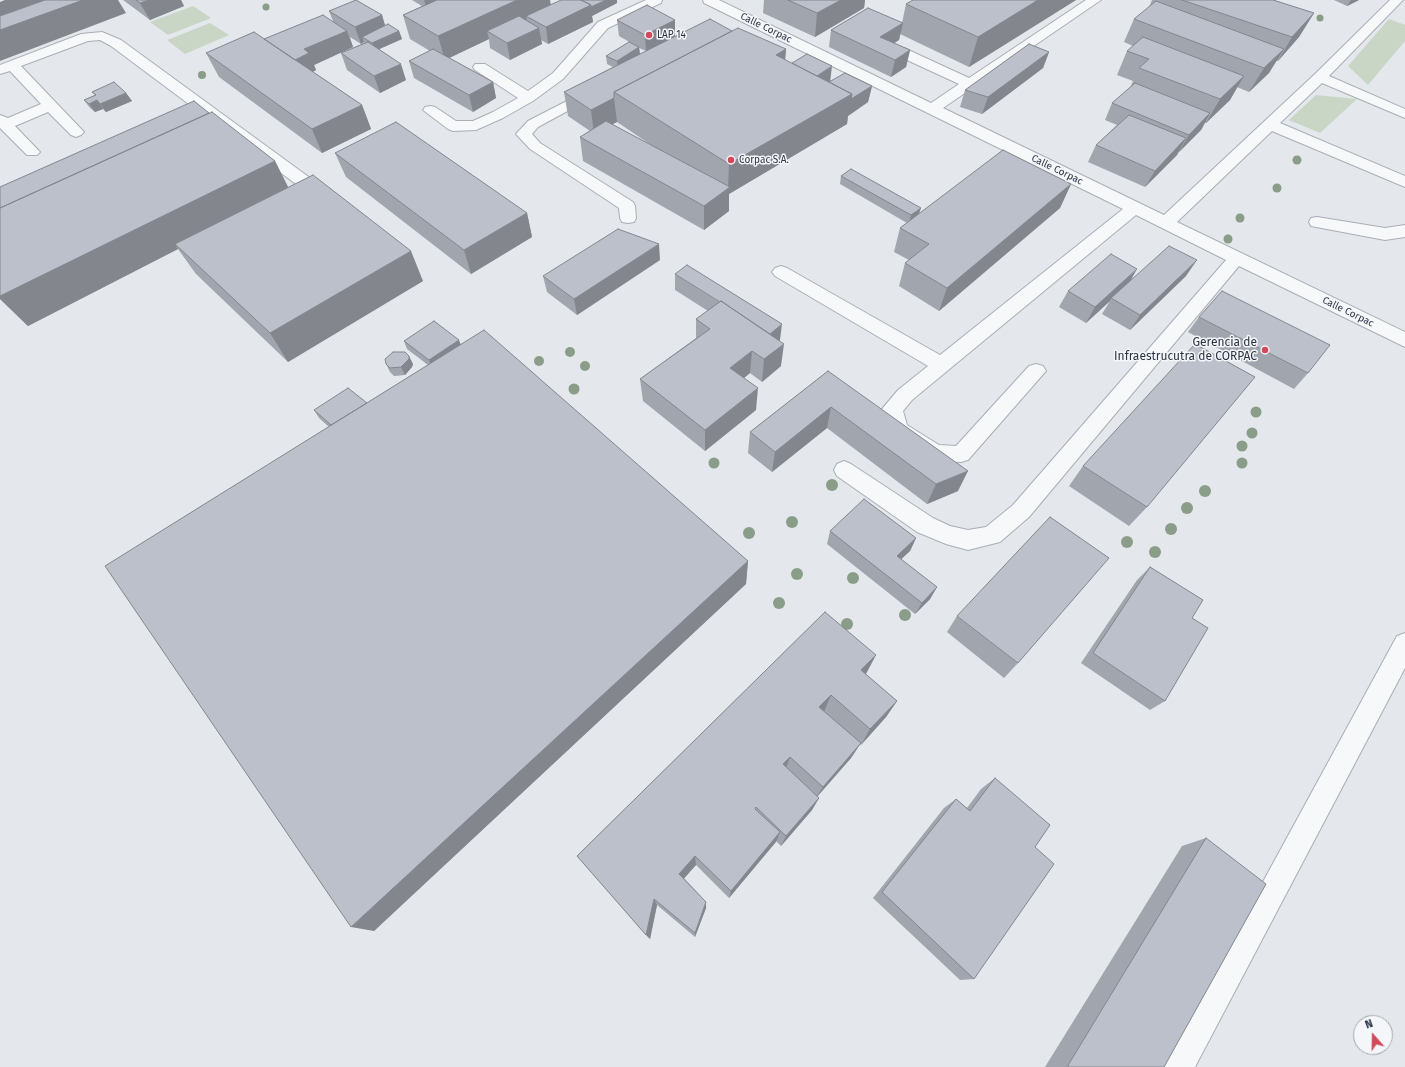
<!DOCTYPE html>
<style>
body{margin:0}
#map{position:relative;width:1405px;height:1067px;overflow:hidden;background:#e4e7ec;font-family:"Fira Sans",sans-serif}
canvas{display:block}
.north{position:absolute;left:1353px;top:1015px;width:40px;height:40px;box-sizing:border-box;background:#f4f6f9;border:1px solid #a4a8b1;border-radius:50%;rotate:340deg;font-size:11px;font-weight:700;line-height:16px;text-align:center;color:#2b3445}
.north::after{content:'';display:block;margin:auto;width:14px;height:18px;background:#d1495b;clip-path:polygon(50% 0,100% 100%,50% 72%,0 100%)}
</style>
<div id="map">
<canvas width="1405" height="1067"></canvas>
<div class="north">N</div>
</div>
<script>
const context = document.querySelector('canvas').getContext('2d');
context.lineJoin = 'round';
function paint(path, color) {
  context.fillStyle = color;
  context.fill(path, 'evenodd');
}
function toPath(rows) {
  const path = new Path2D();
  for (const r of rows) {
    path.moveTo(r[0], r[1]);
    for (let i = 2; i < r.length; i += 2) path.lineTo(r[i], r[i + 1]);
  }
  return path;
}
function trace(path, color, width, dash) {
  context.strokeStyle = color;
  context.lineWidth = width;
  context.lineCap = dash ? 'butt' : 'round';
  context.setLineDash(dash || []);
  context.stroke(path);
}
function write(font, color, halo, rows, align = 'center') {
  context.font = font + ' "Fira Sans",sans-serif';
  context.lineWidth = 3;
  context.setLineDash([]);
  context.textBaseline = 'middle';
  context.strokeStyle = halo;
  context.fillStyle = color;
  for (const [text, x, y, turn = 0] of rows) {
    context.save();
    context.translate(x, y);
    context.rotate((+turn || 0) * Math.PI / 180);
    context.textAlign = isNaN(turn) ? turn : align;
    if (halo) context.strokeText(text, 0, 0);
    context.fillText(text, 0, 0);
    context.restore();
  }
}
paint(toPath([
 [193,6,211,18,168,35,150,22],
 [1389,19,1405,25,1405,41,1368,85,1348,66],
 [210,23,229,35,185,54,167,40],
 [1316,95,1357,99,1320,133,1289,120]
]), '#c9d6c5');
const lane = toPath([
 [646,0,662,0,661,3,608,28,563,79,533,101,503,118,476,130,453,131,448,129,423,110,425,107,430,106,435,107,456,121,473,121,493,112,518,98,475,70,473,67,475,64,485,64,528,91,553,73,598,22,646,0],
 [703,0,719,0,931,103,959,84,894,54,892,51,894,48,904,48,969,78,1086,0,1101,0,943,108,1164,215,1315,74,1390,0,1403,0,1329,76,1405,109,1405,118,1322,83,1280,123,1405,176,1405,187,1272,131,1177,222,1405,332,1405,347,1239,266,1029,517,1000,542,968,550,946,544,917,532,837,476,834,470,837,464,844,461,851,464,933,518,950,526,968,530,986,527,1013,505,1226,260,1136,215,912,400,903,411,907,425,939,445,956,446,1029,366,1036,364,1043,366,1046,371,968,460,961,462,935,461,928,459,892,436,882,409,898,390,928,366,775,276,772,272,775,268,781,266,787,268,940,355,1123,209,704,3,703,0],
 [102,32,121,40,332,194,334,198,332,202,326,203,320,202,111,46,100,40,88,41,21,66,84,132,81,135,76,137,71,135,48,112,15,126,40,152,37,155,27,155,0,128,0,115,8,118,41,104,10,71,0,74,0,65,81,34,102,32],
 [592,88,597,89,599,92,597,95,538,127,532,134,540,143,633,202,635,206,636,218,634,222,628,223,622,222,620,218,619,208,530,149,516,134,528,121,592,88],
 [1317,217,1385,228,1405,225,1405,237,1385,240,1311,226,1309,222,1311,218,1317,217],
 [1405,633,1405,668,1195,1067,1162,1067,1397,636,1405,633]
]);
trace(lane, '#a9aeb7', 2);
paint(lane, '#f7f8fa');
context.fillStyle = '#899d89';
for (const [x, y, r] of [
 [266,7,3.5],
 [1320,18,3.5],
 [202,75,4],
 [1297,160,4.5],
 [1277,188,4.5],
 [1240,218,4.5],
 [1228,239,4.5],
 [570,352,5],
 [539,361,5],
 [585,366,5],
 [574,389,5.5],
 [1256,412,5.5],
 [1252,433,5.5],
 [1242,446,5.5],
 [714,463,5.5],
 [1242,463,5.5],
 [832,485,6],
 [1205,491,6],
 [1187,508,6],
 [792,522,6],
 [1171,529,6],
 [749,533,6],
 [1127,542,6],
 [1155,552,6],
 [797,574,6],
 [853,578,6],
 [779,603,6],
 [905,615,6],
 [847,624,6]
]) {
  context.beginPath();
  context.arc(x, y, r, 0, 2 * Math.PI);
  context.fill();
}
paint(toPath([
 [123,0,181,0,184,6,150,20],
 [412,0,550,0,551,5,617,3,592,16,593,22,548,44,541,40,542,44,510,60,490,48,489,39,449,58,493,82,496,98,473,112,414,78,409,61,430,51,410,39,403,15,422,6],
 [764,0,865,0,864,8,815,37,763,13],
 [1076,0,969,67,900,34,899,40,894,43,910,50,906,67,891,77,829,47,831,30,902,23,906,4],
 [1152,0,1273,0,1314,13,1299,37,1278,61,1276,61,1269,73,1249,92,1237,87,1230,100,1206,123,1205,123,1201,130,1179,152,1179,151,1177,155,1145,187,1088,162,1096,145,1117,125,1105,120,1112,103,1130,88,1133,81,1117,75,1127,51,1133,46,1124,42,1134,19,1149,7],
 [1334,0,1359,0,1347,6],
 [329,11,382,15,385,26,399,31,402,39,379,49,406,80,380,93,347,70,341,53,364,43,364,42,361,44,350,37,353,47,314,65,316,70,313,72,362,105,371,129,322,153,219,77,206,53,264,39,333,21],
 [617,20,675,20,675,37,732,31,786,49,785,60,830,82,872,86,868,102,848,116,847,124,729,194,729,211,704,230,583,161,580,137,590,131,568,116,564,92,613,67,607,64,606,56,633,44,619,36],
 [639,48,646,51,640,54],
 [617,122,654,147,612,124],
 [1049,52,1043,68,982,114,960,107,965,90],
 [92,92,126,93,132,101,106,112,103,109,95,112,90,108,84,100,95,95],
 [209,113,275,161,288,187,423,281,288,362,196,274,178,249,28,326,0,299,0,296],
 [335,153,527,213,532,237,471,274,346,177],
 [841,176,919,214,1071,184,1060,208,939,311,899,286,905,263,909,260,894,252,900,228,907,223,840,184],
 [660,260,577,315,547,292,543,276],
 [675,274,780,340,779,341,781,366,762,382,750,373,744,378,756,410,705,451,643,401,640,379,696,338,696,319,708,311,675,290],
 [1186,276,1130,330,1102,314,1110,301,1086,323,1059,307,1068,291,1130,281],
 [1199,317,1308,373,1294,389,1188,332],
 [404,341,461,344,748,561,746,584,374,931,329,427,319,418,314,410,367,403,428,365,407,349],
 [386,364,413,364,412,367,405,375,394,376,390,372],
 [828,371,958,491,927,504,827,428,772,472,748,453,750,432],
 [1083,466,1147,507,1129,526,1069,486],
 [830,531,916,538,910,551,901,559,937,587,930,599,915,614,827,544],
 [1150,567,1192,618,1165,701,1150,710,1081,663,1137,580],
 [825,612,866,674,865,674,897,701,886,717,861,745,860,744,851,758,817,797,819,798,812,810,781,846,776,841,729,898,696,865,684,878,706,902,706,908,695,937,657,905,650,939,577,856],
 [957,616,1018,663,1004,678,947,632],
 [995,778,1035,847,974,979,960,980,873,898,944,808,956,799,967,808,981,789],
 [1206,838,1164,1067,1045,1067,1182,846]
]), '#a1a5ae');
paint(toPath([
 [5,0,118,0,126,13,0,61,0,2],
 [149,0,181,0,184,6,150,20,140,3],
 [424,0,449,0,427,9],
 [517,0,550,0,551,10,526,16,527,21,487,31,489,39,445,60,438,36],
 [606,0,617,0,617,3,592,16,593,22,548,44,546,27,591,5],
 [841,0,865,0,864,8,815,37,817,13],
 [1038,0,1076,0,969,67,978,37],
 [1351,0,1359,0,1347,6],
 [1314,13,1299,37,1278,61,1292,37],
 [382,15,387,32,362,37,364,42,361,44,355,27],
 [675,20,675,37,646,52,645,35],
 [903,23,899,40,879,53,880,37],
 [539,28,542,44,510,60,507,43],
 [347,31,353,47,314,65,316,70,301,77,293,60,304,49],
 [399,31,402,39,375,51,372,43],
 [639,47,640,55,618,69,617,61],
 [786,49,784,73,776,55],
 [1284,49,1269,73,1249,92,1264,68],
 [910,50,906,67,891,77,895,60],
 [1049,52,1043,68,982,114,988,97],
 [401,64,406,80,380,93,374,76],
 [832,66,830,83,804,84],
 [1244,76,1230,100,1206,123,1220,99],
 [493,82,496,98,473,112,469,95],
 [872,86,868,102,848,116,847,124,729,194,729,211,704,230,704,206,728,188,729,164,852,94],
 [126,93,132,101,106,112,100,104],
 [614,98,617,122,594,134,591,110],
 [97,100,103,109,95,112,89,104],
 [362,105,371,129,322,153,312,129],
 [1210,113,1201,130,1179,152,1189,135],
 [1186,138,1177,155,1145,187,1155,171],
 [275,161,290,191,175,244,178,249,28,326,0,299,0,296],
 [1071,184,1060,208,939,311,947,288],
 [921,208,918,217,909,224,911,215],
 [527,213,532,237,471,274,464,250],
 [659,244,660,260,577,315,574,299],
 [411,251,423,281,288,362,270,333],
 [1197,260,1186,276,1130,330,1140,315],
 [1137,269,1128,285,1111,298,1110,301,1086,323,1095,307],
 [782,324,780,340,769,350,770,334],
 [459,340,462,348,432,368,429,360],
 [784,344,781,366,762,382,764,359],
 [752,351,750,373,729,390,730,368],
 [409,356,413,364,412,367,405,375,401,367],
 [758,388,756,410,705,451,705,430],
 [831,407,827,428,772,472,775,452],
 [968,471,958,491,927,504,936,484],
 [916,538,910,551,892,568,897,556],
 [748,561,746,584,374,931,351,927],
 [937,587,930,599,915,614,922,603],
 [876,655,866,674,852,689,861,670],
 [831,695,824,712,819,707],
 [897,701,886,717,861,745,870,729],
 [861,743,851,758,815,799,823,787],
 [790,757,785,771,783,764],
 [819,798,812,810,781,846,786,836],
 [780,832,776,842,729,898,731,891],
 [695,856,696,865,681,882,679,874],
 [654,899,657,905,650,939,646,935],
 [706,902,706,908,695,937,695,933]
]), '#83868d');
const building = toPath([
 [45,0,83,0,0,30,0,16,45,0],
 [136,0,149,0,140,3,136,0],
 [356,0,382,15,355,27,329,11,356,0],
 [437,0,517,0,438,36,403,15,437,0],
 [561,0,581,0,591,5,546,27,526,16,561,0],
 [581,0,606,0,591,7,591,5,581,0],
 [788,0,841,0,817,13,788,0],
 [913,0,1038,0,978,37,906,4,913,0],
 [1182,0,1273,0,1314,13,1292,37,1182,0],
 [1156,1,1284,49,1264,68,1134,19,1156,1],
 [647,5,675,20,645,35,617,20,647,5],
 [868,8,903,23,880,37,910,50,895,60,831,30,868,8],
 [323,15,347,31,304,49,309,53,295,60,264,39,323,15],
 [519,16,539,28,507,43,487,31,519,16],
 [710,19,732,31,614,92,614,98,591,110,564,92,710,19],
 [388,24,399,31,372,43,362,37,388,24],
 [738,28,786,49,776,55,852,94,729,164,614,92,738,28],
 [254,32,362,105,312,129,206,53,254,32],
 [1143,37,1244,76,1220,99,1139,68,1149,59,1127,51,1143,37],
 [368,42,401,64,374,76,341,53,368,42],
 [629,42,639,47,617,61,606,56,629,42],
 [1029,44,1049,52,988,97,965,90,1029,44],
 [433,49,493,82,469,95,409,61,433,49],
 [807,54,832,66,817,76,792,63,807,54],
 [845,73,872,86,851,99,852,94,829,82,845,73],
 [114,82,126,93,100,104,97,100,89,104,84,100,96,95,92,92,114,82],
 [1135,83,1210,113,1189,135,1112,103,1135,83],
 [194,101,209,113,0,208,0,187,194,101],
 [212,112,275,161,0,296,0,208,212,112],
 [1129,115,1186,138,1155,171,1096,145,1129,115],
 [606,121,730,187,704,206,580,137,606,121],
 [396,122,527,213,464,250,335,153,396,122],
 [1003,150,1071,184,947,288,905,263,929,244,900,228,1003,150],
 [851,169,921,208,911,215,841,176,851,169],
 [313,175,411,251,270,333,175,244,313,175],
 [618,229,659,244,574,299,543,276,618,229],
 [1169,246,1197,260,1140,315,1111,298,1169,246],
 [1111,254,1137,269,1095,307,1068,291,1111,254],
 [687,265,782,324,770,334,721,301,720,302,675,274,687,265],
 [1222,291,1330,345,1308,373,1199,317,1222,291],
 [721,301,784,344,764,359,752,351,730,368,758,388,705,430,640,379,710,329,696,319,721,301],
 [434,321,459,340,429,360,404,341,434,321],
 [484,330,748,561,351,927,105,566,484,330],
 [1195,344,1255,377,1147,507,1083,466,1195,344],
 [393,352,405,352,409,356,409,359,401,367,390,368,386,364,385,359,393,352],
 [828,371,968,471,936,484,831,407,775,452,750,432,828,371],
 [348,388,367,403,331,425,314,410,348,388],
 [864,499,916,538,897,556,937,587,922,603,830,531,864,499],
 [1050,517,1109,558,1018,663,957,616,1050,517],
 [1150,567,1203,600,1192,618,1208,628,1165,701,1093,653,1150,567],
 [825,612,876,655,861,670,897,701,870,729,831,695,819,707,861,743,823,787,790,757,783,764,819,798,786,836,756,807,755,809,780,832,731,891,695,856,679,874,706,902,695,933,654,899,646,935,577,856,825,612],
 [995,778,1050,825,1035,847,1054,864,974,979,882,892,956,799,970,811,995,778],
 [1206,838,1266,884,1164,1067,1067,1067,1206,838]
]);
paint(building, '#bbc0ca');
trace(building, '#83868d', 1);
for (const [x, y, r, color] of [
 [649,35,4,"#d1495b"],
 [731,160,4,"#d1495b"],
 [1265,350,4,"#d1495b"]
]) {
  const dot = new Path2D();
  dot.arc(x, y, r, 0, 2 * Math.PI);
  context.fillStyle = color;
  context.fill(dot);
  trace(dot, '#f4f6f9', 1.5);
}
write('10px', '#2b3445', '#f4f6f9', [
 ["Calle Corpac",766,28,26],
 ["Calle Corpac",1057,170,26],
 ["Calle Corpac",1348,312,26]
]);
write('10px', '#2b3445', '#f4f6f9', [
 ["LAP 14",657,35],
 ["Corpac S.A.",739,160]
], 'left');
write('12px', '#2b3445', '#f4f6f9', [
 ["Gerencia de",1257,343],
 ["Infraestrucutra de CORPAC",1257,357]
], 'right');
</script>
